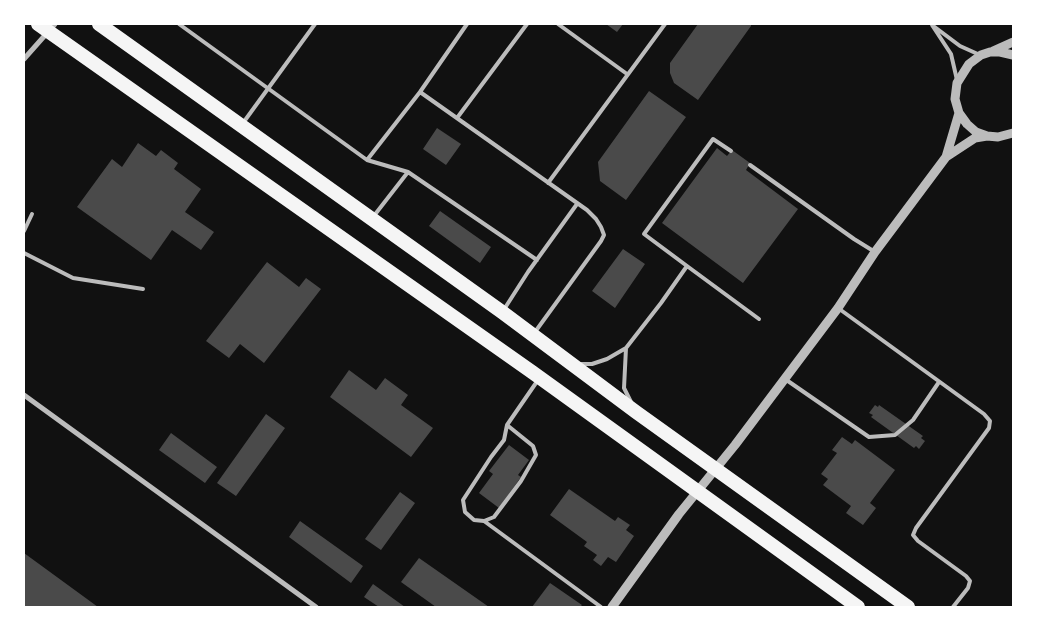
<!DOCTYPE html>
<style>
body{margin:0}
#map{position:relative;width:1037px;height:631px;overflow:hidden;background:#111;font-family:Barlow,sans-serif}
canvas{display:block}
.frame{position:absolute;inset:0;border:25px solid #fff;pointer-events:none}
</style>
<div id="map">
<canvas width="1037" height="631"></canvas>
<div class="frame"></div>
</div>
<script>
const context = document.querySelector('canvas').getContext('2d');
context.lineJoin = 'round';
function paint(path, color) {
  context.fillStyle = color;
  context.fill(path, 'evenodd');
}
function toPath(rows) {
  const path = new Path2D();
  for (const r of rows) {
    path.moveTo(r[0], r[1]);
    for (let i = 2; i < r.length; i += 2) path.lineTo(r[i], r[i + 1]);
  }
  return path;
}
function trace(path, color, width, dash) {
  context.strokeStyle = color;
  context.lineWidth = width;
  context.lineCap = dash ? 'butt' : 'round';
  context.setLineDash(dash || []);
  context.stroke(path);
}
paint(toPath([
 [606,24,623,24,617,32],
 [698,24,751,24,751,26,698,100,674,83,670,73,670,63],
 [649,91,686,117,626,200,600,181,598,162],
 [437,128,461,144,446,165,423,149],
 [138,143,156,156,161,150,178,163,174,169,201,189,185,212,214,232,201,250,172,230,151,260,77,207,112,159,122,167],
 [717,148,727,156,732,150,750,163,746,170,798,209,743,283,662,223],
 [440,211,491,247,480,263,429,226],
 [623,249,645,264,615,308,592,291],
 [267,262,299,287,306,278,321,289,264,363,240,344,229,358,206,341],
 [349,370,376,390,385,378,408,395,401,405,433,428,411,457,330,397],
 [875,405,878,407,879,405,923,436,921,438,925,441,919,449,916,446,914,448,871,417,873,415,869,413],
 [266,414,285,428,236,496,217,483],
 [171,433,217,467,205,483,159,450],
 [842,437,852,444,855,440,895,470,870,503,876,508,863,525,846,513,851,506,823,485,828,479,821,474,837,453,832,450],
 [509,445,529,460,518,475,521,477,499,508,479,493,493,474,489,471],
 [569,489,615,521,618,517,630,525,626,530,634,536,616,562,608,557,601,566,593,560,597,555,584,546,587,542,550,515],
 [400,492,415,503,381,550,365,539],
 [300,521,363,566,351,583,289,537],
 [24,553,98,607,24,607],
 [419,558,489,607,436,607,401,582],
 [550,583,582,605,580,607,532,607],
 [373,584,405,607,379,607,364,597]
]), '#4a4a4a');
trace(toPath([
 [179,24,367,160,408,172,537,260],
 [558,24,627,74],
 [957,80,951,54,932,25,960,46,980,55],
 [420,92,587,210,596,219,601,227,604,235,601,241,535,332],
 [457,118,527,24],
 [243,123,315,24],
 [367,160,420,92,467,24],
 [750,165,854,239,875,252],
 [548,183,665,24],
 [373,217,408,172],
 [24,231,32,214],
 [24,253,73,278,143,289],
 [687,266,644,234,713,139,731,151],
 [838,308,984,414,990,421,989,428,916,528,913,535,918,541,966,576,970,581,968,588,953,607],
 [503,311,528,272,577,204],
 [626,348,624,388,631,402],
 [578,364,592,364,607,359,626,348,661,303,687,266,759,319],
 [785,379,869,437,895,435,913,420,939,382],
 [507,425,533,446,536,455,521,481,494,517,484,521,474,520,465,512,463,500,491,457,504,440,507,425],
 [507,425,538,380],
 [484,521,601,607]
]), '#bcbcbc', 4);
trace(toPath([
 [24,59,55,24],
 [24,395,316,607]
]), '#bcbcbc', 5);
trace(toPath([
 [993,51,1013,42],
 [1013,55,1000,52,990,52,981,55,969,64,957,83,955,99,959,113,967,124,976,132,987,136,998,137,1013,133],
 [946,157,975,138,987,136],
 [612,607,679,514,735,445,838,308,875,252,946,157,959,113]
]), '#bcbcbc', 9);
trace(toPath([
 [38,24,532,372,858,607],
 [99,24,502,312,636,412,908,607]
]), '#f5f5f5', 14);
</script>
